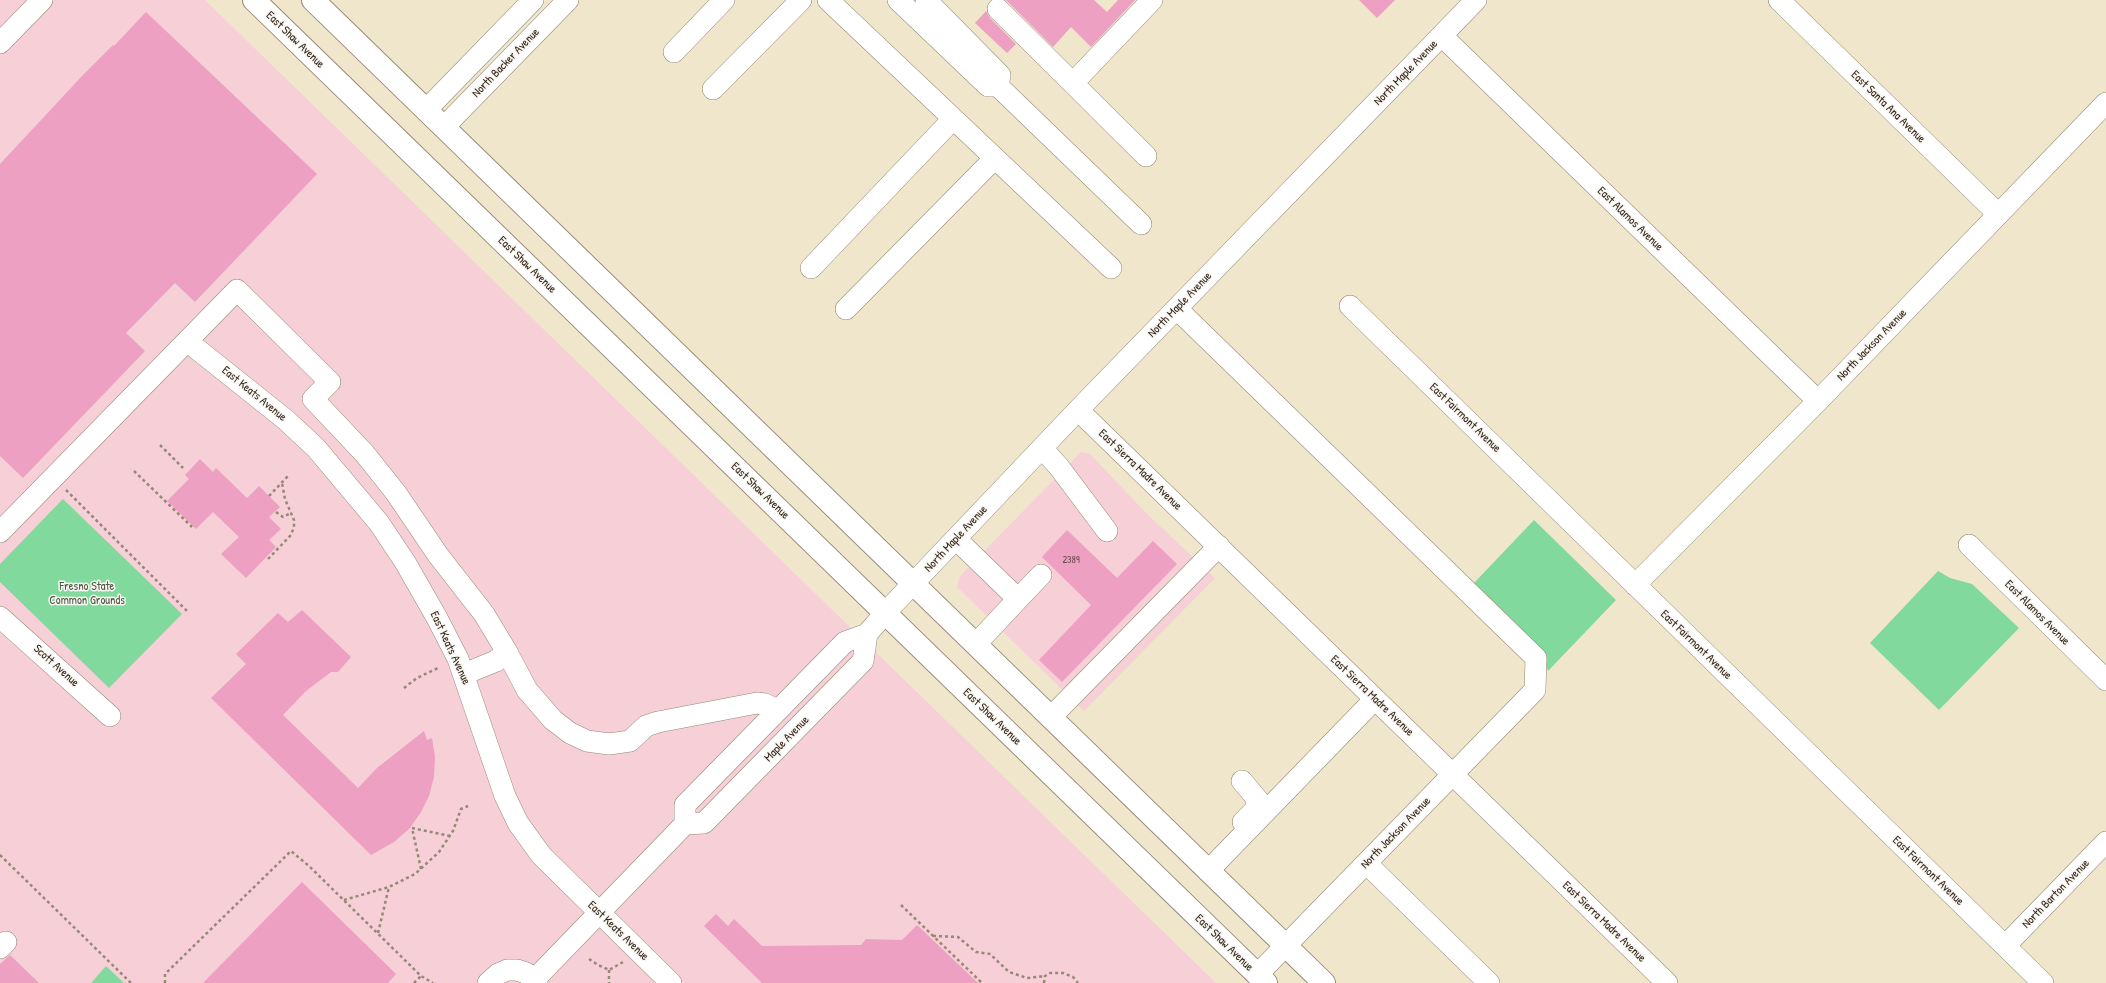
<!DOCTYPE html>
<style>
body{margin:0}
canvas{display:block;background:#efe6cc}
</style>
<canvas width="2106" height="983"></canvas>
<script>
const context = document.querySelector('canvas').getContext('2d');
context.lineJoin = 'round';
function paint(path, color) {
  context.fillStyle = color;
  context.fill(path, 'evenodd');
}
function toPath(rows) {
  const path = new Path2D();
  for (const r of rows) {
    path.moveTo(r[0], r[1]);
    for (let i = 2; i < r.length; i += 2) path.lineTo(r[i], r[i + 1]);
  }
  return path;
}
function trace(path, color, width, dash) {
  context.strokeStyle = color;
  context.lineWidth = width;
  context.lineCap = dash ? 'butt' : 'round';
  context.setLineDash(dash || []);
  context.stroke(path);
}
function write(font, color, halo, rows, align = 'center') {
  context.font = font + ' "Patrick Hand",sans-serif';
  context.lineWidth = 3;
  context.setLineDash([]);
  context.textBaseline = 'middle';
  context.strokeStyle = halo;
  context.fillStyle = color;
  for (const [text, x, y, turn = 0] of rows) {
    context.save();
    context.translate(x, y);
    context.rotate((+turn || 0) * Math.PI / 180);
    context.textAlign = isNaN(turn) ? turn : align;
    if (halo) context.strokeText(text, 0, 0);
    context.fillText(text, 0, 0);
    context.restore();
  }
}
paint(toPath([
 [0,0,205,0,1216,983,0,983],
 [1081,452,1090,454,1145,512,1215,578,1084,711,957,587,960,576]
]), '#f6cfd7');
paint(toPath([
 [63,499,182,614,109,688,0,582,0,564],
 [1534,520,1616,600,1548,671,1539,646,1474,583],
 [1938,571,1950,578,1972,584,2019,628,1939,710,1870,643],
 [106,966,124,983,91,983]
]), '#82d99d');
paint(toPath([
 [1006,0,1094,0,1107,12,1118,0,1135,0,1091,47,1071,27,1053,47],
 [1359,0,1395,0,1377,18],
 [986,11,990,18,1016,44,1007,53,975,23],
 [146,12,317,174,195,302,175,283,126,333,145,351,23,478,0,456,0,164,84,74,113,45,114,46],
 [200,459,213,472,216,468,247,498,259,486,280,507,269,517,281,529,269,540,276,547,246,578,221,554,239,537,213,512,196,529,167,501,189,479,185,475],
 [1067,530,1117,578,1153,541,1177,564,1062,682,1039,660,1091,605,1042,557],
 [302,610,351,657,338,672,331,672,306,691,283,715,358,788,377,768,424,731,427,740,432,738,435,757,434,777,429,796,421,812,410,828,394,842,371,855,211,698,246,664,236,654,278,613,288,622],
 [302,882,396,974,388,983,203,983],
 [716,914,728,926,734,919,762,946,861,945,866,939,902,940,917,925,978,983,762,983,704,926],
 [10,955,39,983,0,983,0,964]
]), '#eda0c2');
const minor = toPath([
 [828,0,1111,268],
 [898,0,988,86,998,86,1000,75,926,0],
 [1779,0,1998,214],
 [998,9,1146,156],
 [1442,36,1818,401],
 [0,43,42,0],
 [674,52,724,0],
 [1073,83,1152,0],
 [998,86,1141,224],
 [713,89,801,0],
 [426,110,533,0],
 [444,127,568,0],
 [811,268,953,119],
 [1350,306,2043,983],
 [846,309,995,158],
 [1177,309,1536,658,1535,690,1257,975],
 [187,341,286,420,316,448,379,523,405,562,437,618,458,659,505,796,518,823,541,855,671,983],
 [1078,410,1667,983],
 [1042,448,1059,467,1107,531],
 [0,532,237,290,330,382,313,399,365,454,396,493,438,555,484,614,507,652,527,690,553,720,570,733,587,741,609,744,630,741,646,726,658,722,757,703,765,704,777,710],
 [956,539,1018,599,976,644],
 [1969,545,2106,680],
 [1635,585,1818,401,2106,103],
 [1018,599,1041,575],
 [0,617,110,716],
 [464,674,496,661,507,652],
 [1051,717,1219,546],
 [1242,781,1258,800,1255,810,1243,822],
 [685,824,685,805,845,642,867,634],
 [1367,864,1489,983],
 [1208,871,1375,699],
 [2005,946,2106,842],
 [0,948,6,942],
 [534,980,685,824,704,823,863,661,867,634,886,612,1078,410,1476,0],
 [488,983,498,974,507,970,517,970,526,973,537,983]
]);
const major = toPath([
 [254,0,1266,983],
 [313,0,1324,983]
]);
trace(minor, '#958875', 22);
trace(major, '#958875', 24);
trace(toPath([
 [160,445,183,468],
 [134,471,192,527],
 [66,490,189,613],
 [269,496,289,475],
 [276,512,283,517,291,513],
 [268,559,291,535,294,527,294,520,285,499,282,483],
 [404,688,417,678,440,667],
 [0,855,131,983],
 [421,869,412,828,450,836],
 [344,900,389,887,415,874,439,852,453,831,461,809,468,806],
 [901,905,982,983],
 [378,933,389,887],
 [933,936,958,937,976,952,990,954,1009,972,1027,978,1045,976],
 [589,959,598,965,609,970,623,962],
 [609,970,609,983],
 [165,983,165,974,291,851,309,866,421,976,433,983],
 [414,983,421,976],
 [1044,983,1045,976,1050,973,1063,973,1073,977,1078,983]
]), '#958875', 2.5, [3, 3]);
trace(minor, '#fff', 21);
trace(major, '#fff', 22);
write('10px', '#684847', null, [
 ["2389",1071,560]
]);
write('12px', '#3b2a1e', '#f6f6f2', [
 ["East Shaw Avenue",295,40,44],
 ["North Backer Avenue",506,63,-46],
 ["North Maple Avenue",1406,73,-46],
 ["East Santa Ana Avenue",1888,107,44],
 ["East Alamos Avenue",1630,219,44],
 ["East Shaw Avenue",527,265,44],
 ["North Maple Avenue",1180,305,-46],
 ["North Jackson Avenue",1872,345,-46],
 ["East Keats Avenue",254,394,39],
 ["East Fairmont Avenue",1465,418,44],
 ["East Sierra Madre Avenue",1140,470,44],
 ["East Shaw Avenue",760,491,44],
 ["North Maple Avenue",956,539,-47],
 ["East Alamos Avenue",2037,613,45],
 ["East Fairmont Avenue",1696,645,44],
 ["East Keats Avenue",450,648,65],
 ["Scott Avenue",56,666,42],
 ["East Sierra Madre Avenue",1372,696,44],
 ["East Shaw Avenue",992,717,44],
 ["Maple Avenue",787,739,-46],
 ["North Jackson Avenue",1396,833,-46],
 ["East Fairmont Avenue",1928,871,44],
 ["North Barton Avenue",2056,894,-46],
 ["East Sierra Madre Avenue",1604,922,44],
 ["East Keats Avenue",618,931,44],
 ["East Shaw Avenue",1224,943,44]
]);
write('12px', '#4d563e', '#f6f6f2', [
 ["Fresno State",87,587],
 ["Common Grounds",87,601]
]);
</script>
